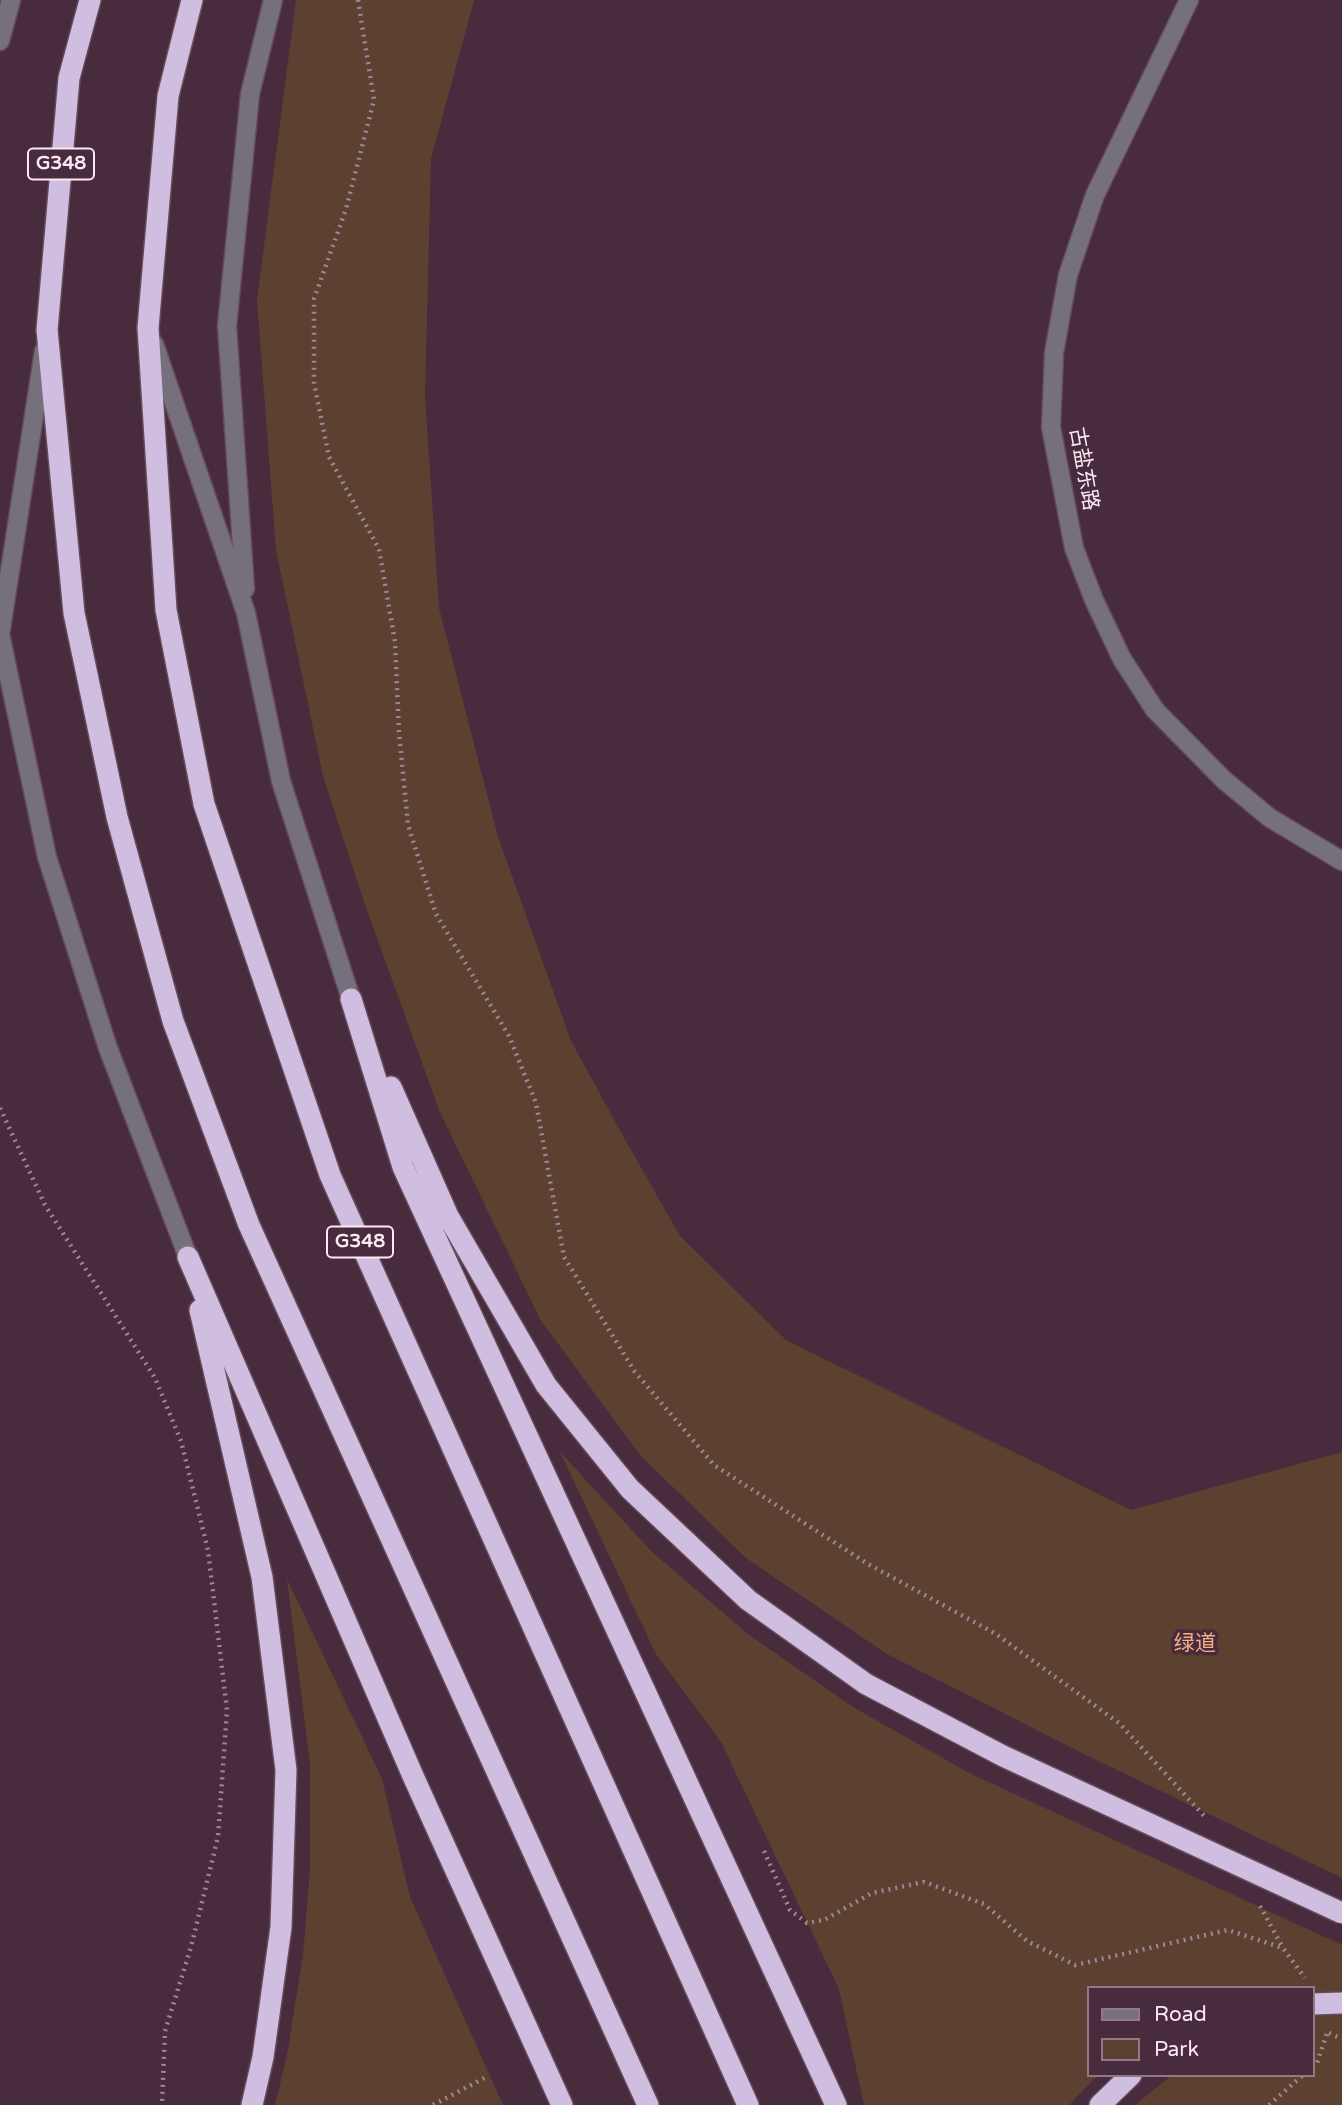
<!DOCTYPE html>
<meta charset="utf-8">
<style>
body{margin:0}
#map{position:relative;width:1342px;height:2105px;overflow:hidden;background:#482c3d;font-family:"Varela Round",sans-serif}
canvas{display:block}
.legend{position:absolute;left:1087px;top:1986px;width:228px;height:91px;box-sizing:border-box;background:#482c3d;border:2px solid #907886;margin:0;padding:9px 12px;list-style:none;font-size:21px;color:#fce9f4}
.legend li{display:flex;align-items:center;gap:14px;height:35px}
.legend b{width:35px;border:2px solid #907886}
</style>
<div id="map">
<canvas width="1342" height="2105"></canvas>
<ul class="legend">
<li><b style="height:9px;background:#76707d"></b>Road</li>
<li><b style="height:19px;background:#5d4130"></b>Park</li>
</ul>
</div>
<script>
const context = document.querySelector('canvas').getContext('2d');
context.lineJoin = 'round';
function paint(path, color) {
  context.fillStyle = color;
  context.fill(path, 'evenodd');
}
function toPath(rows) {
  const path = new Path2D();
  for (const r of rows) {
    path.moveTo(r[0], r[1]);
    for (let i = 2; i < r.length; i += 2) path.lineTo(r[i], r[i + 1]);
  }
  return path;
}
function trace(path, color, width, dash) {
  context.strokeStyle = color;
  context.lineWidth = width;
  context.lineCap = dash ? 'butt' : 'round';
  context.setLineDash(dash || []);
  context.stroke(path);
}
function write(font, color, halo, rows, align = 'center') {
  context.font = font + ' "Varela Round","Noto Sans SC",sans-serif';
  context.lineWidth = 7;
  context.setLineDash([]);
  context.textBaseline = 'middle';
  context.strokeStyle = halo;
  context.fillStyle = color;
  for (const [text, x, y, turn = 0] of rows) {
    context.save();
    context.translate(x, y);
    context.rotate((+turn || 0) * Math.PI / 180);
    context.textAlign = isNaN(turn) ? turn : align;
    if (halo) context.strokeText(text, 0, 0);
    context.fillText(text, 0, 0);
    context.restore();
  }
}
paint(toPath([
 [296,0,474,0,431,159,425,395,439,608,498,837,571,1041,623,1136,680,1236,786,1340,1131,1510,1342,1452,1342,1878,1086,1755,887,1654,746,1558,640,1455,540,1319,439,1110,363,899,323,776,276,550,257,300],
 [560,1452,652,1552,749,1635,853,1707,969,1773,1342,1945,1342,2105,1135,2105,1172,2075,1312,2075,1312,1988,1088,1988,1088,2075,1098,2075,1069,2105,864,2105,839,1989,721,1742,656,1654],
 [287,1579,382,1779,410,1897,503,2105,275,2105,287,2055,303,1955,310,1870,310,1764]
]), '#5d4130');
const minor = toPath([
 [1189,0,1095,195,1068,275,1054,353,1051,427,1074,548,1094,600,1122,659,1155,710,1224,780,1270,818,1342,861],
 [0,41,11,0],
 [154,344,246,613,281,781,351,999],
 [245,589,227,326,250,94,273,0],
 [0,634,47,857,108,1048,188,1257],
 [0,635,44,351]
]);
const highway = toPath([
 [90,0,69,78,47,330,74,613,117,817,173,1021,249,1225,648,2105],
 [192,0,168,96,148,328,166,610,204,804,330,1175,748,2105],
 [351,999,403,1167,836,2105],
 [391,1087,448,1216,546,1385,630,1489,748,1600,866,1684],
 [188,1257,413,1776,562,2105],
 [200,1310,262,1577,286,1770,281,1927,263,2057,252,2105],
 [1100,2105,1131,2075]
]);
trace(minor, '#654a5a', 21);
trace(highway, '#654a5a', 24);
trace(toPath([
 [358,0,374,100,346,209,314,299,314,383,329,457,379,549,395,642,399,732,408,825,436,914,509,1036,536,1103,564,1257,635,1372,714,1465,868,1564,996,1634,1119,1723,1206,1818],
 [0,1108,45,1205,155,1378,181,1441,208,1550,227,1710,218,1837,191,1947,165,2031,162,2105],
 [764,1851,790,1910,807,1923,824,1920,872,1893,924,1882,984,1904,1027,1941,1075,1965,1228,1930,1283,1948,1305,1978],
 [1260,1906,1283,1948],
 [1329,2033,1342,2039],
 [1312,2067,1317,2063,1328,2030],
 [433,2105,488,2076],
 [1269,2105,1303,2075]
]), '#9e8795', 4.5, [2, 5]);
trace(minor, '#76707d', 18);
trace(highway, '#cfbedf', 21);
const highwayBridge = toPath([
 [866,1684,1003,1756,1342,1913],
 [1312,2004,1342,2003]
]);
trace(highwayBridge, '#654a5a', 24, []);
trace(highwayBridge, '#cfbedf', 21);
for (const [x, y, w] of [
 [61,164,66],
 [360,1242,66]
]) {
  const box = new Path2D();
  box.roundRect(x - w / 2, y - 15.5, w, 31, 5);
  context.fillStyle = '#482c3d';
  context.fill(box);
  trace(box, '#fce9f4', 2);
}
write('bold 19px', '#fce9f4', null, [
 ["G348",61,164],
 ["G348",360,1242]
]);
write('21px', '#fce9f4', '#482c3d', [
 ["古盐东路",1083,469,80]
]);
write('21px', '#f5ae83', '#482c3d', [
 ["绿道",1195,1644]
]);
</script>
